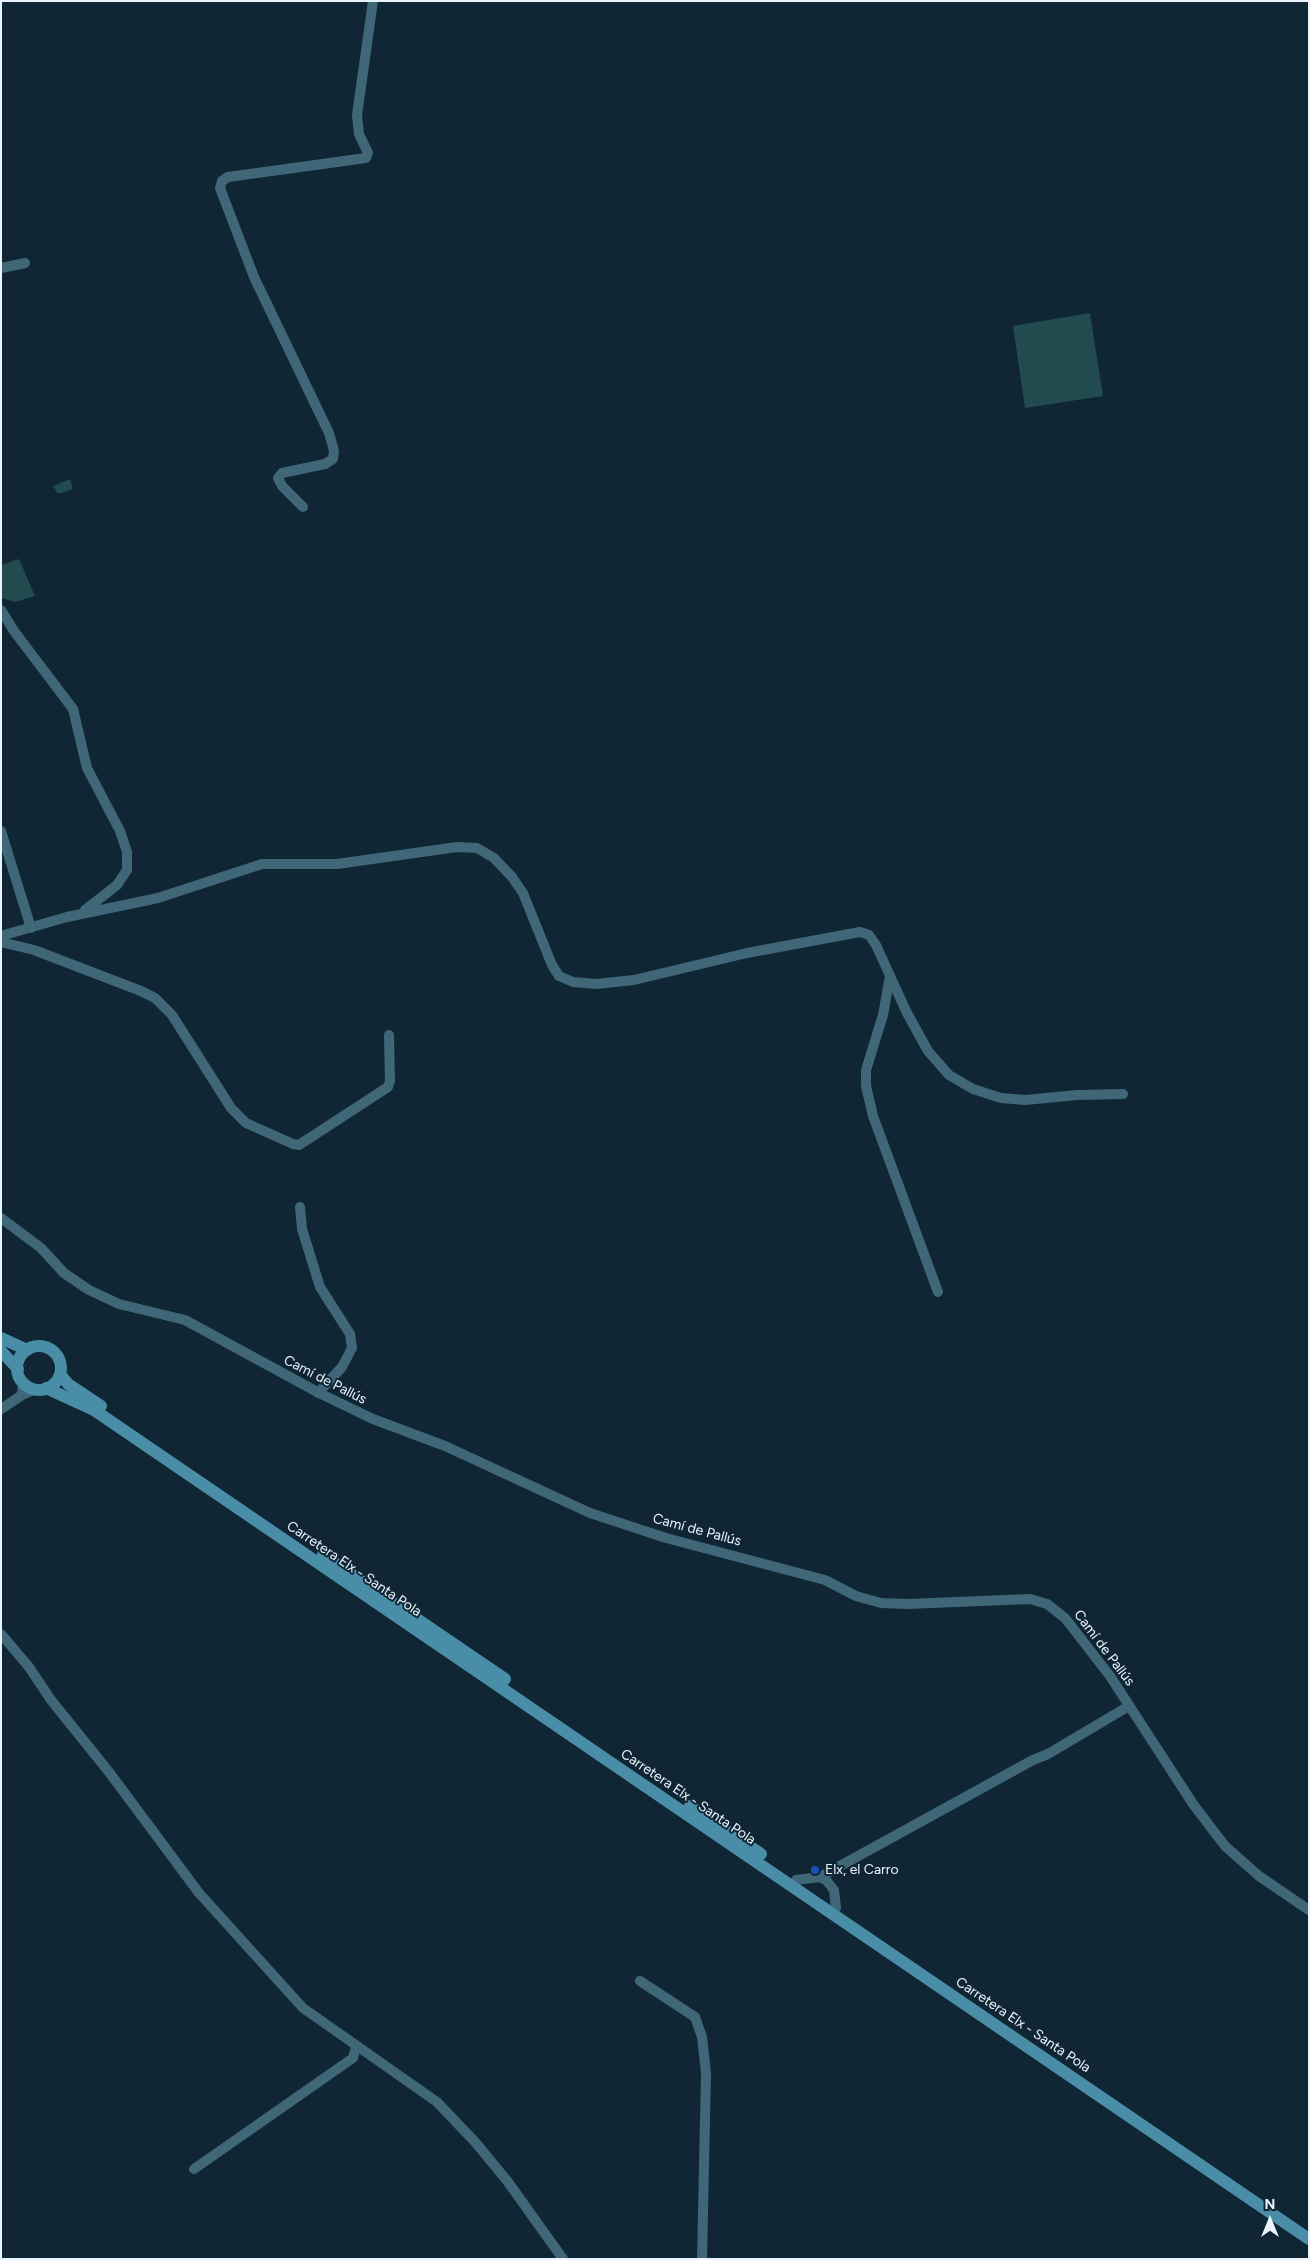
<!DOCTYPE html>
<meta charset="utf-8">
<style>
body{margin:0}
#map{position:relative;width:1310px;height:2260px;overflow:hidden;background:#102635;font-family:Figtree,sans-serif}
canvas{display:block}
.frame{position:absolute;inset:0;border:2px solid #e9f4fd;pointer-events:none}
.north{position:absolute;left:1245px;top:2195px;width:50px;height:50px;-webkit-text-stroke:4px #102635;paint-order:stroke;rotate:0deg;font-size:14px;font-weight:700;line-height:20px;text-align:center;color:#e9f4fd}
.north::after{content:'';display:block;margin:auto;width:18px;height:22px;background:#e9f4fd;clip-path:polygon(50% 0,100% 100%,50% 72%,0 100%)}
</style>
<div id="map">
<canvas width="1310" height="2260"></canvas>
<div class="frame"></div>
<div class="north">N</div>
</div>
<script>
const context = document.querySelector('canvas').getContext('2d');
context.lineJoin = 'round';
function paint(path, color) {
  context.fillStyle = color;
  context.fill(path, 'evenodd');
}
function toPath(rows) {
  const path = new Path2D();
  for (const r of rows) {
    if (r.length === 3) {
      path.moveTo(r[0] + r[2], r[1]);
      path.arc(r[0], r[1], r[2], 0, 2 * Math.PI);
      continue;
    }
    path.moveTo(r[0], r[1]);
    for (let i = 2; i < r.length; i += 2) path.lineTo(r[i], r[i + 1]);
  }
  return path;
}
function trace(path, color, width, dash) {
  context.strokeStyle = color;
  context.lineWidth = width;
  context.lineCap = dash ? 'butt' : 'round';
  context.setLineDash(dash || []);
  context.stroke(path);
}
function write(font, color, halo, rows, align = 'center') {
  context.font = font + ' Figtree,sans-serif';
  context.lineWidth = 4;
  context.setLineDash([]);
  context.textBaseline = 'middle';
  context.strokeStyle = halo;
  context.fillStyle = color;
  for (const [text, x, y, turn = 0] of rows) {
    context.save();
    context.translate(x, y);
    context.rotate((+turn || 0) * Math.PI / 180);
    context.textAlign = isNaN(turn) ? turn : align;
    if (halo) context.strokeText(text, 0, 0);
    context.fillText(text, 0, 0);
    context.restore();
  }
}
paint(toPath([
 [1090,313,1103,396,1025,408,1013,326],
 [70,479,73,489,58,494,53,486],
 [19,559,35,596,15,602,2,598,1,565]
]), '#224b4f');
trace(toPath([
 [1,268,25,263],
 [303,507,282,486,278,478,282,473,325,464,333,459,334,451,329,433,254,277,220,188,222,181,228,177,366,158,368,153,359,134,357,115,373,1],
 [1,610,14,631,73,709,87,768,120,831,127,852,127,870,117,885,85,910],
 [1,831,31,928],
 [1,936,67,917,158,898,262,864,337,864,457,847,477,848,494,858,512,877,523,893,552,965,559,976,573,982,596,984,634,980,747,953,860,932,869,935,876,945,907,1013,928,1051,949,1075,973,1089,1001,1098,1025,1100,1077,1095,1123,1094],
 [1,942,34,950,141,991,155,998,172,1015,231,1108,246,1123,293,1144,299,1145,388,1087,390,1081,389,1035],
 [890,976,883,1015,866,1070,866,1086,873,1116,938,1292],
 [300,1207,302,1229,320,1287,350,1334,352,1348,342,1367,318,1393],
 [1,1218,41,1248,64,1273,89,1290,119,1304,185,1320,321,1394,373,1419,445,1446,590,1513,666,1538,825,1580,856,1596,881,1603,907,1604,1030,1599,1047,1604,1065,1618,1110,1676,1193,1804,1225,1846,1259,1876,1309,1910],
 [22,1395,23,1382],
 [1,1409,22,1395,36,1389],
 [1,1634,29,1667,51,1700,109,1772,199,1893,303,2008,437,2102,476,2143,508,2182,563,2259],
 [820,1877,1033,1760,1048,1754,1129,1706],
 [796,1880,820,1877,826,1880,834,1890,836,1908],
 [640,1981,695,2017,702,2037,706,2073,702,2259],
 [194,2169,353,2058,356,2047]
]), '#3f6777', 10);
trace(toPath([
 [1,1338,27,1350],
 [39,1368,22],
 [1,1351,18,1369],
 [60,1374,68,1384,101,1406],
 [46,1388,94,1410,1309,2239],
 [323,1555,505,1679],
 [690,1806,761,1854]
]), '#498da6', 12);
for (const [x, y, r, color] of [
 [815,1870,5,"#1a4fb4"]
]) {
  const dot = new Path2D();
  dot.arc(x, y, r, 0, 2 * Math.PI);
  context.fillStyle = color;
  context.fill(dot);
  trace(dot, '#102635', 2);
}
write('14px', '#e9f4fd', '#102635', [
 ["Camí de Pallús",325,1380,27],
 ["Camí de Pallús",697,1530,15],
 ["Carretera Elx - Santa Pola",354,1569,34],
 ["Camí de Pallús",1104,1648,53],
 ["Carretera Elx - Santa Pola",688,1797,34],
 ["Carretera Elx - Santa Pola",1023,2025,34]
]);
write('14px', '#e9f4fd', '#102635', [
 ["Elx, el Carro",825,1870]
], 'left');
</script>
